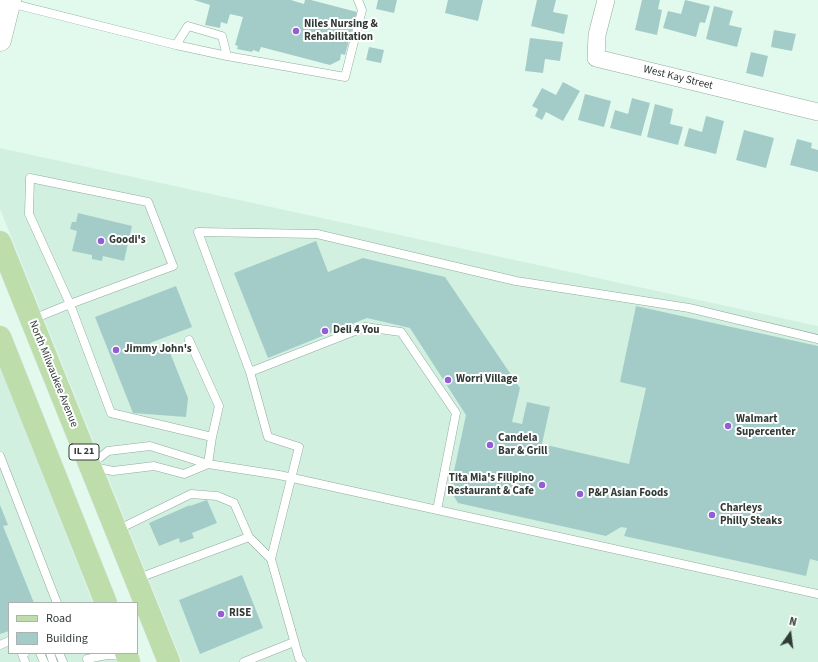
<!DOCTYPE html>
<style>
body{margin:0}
#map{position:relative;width:818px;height:662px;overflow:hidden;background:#e2faed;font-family:"Source Sans 3",sans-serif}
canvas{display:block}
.legend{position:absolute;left:8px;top:602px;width:130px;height:52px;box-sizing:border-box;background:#fff;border:1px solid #adb1af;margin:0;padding:5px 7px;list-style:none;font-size:12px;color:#313b36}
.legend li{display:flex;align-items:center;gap:8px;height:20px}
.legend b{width:20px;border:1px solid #adb1af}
.north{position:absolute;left:770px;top:614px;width:40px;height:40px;-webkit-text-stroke:3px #fff;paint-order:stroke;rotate:14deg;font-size:11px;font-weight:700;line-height:16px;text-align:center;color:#313b36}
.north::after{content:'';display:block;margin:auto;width:14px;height:18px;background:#313b36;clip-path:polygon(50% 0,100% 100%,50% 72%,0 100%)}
</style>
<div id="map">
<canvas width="818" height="662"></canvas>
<ul class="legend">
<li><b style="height:5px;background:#bdddaa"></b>Road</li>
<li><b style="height:11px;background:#a3ccc9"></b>Building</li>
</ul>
<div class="north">N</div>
</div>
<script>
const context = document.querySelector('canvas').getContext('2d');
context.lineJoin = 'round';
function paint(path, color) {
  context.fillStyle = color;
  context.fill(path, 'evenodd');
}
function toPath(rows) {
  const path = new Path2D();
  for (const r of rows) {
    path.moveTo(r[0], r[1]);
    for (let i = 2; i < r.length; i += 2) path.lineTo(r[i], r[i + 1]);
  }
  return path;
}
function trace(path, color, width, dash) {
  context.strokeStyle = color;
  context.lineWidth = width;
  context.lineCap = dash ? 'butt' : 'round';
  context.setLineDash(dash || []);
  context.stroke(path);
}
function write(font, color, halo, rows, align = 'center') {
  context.font = font + ' "Source Sans 3",sans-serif';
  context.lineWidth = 4;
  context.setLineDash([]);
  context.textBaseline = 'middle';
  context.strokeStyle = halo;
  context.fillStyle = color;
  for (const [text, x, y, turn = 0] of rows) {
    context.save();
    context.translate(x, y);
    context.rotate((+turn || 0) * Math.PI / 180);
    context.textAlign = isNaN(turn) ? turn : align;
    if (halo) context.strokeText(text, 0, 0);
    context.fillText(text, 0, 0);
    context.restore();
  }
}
paint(toPath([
 [0,148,818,326,818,662,182,662,0,209],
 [0,367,93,603,9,603,9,653,113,653,117,662,0,662]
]), '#d1f0e0');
paint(toPath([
 [194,0,291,0,304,4,305,0,311,0,357,12,345,55,341,54,340,60,330,65,261,47,259,52,253,50,252,52,237,49,238,46,235,45,243,17,230,14,227,24,221,22,220,28,205,25,210,5],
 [378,0,397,0,394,13,376,9],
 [448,0,483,0,478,21,445,13],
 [537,0,556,0,553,12,568,15,564,34,531,26],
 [642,0,660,0,658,9,662,10,657,35,635,30],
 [685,0,710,6,705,23,700,22,696,37,663,28,668,11,681,14],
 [714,6,733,11,729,25,742,28,737,47,706,39],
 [774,30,796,34,792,51,771,47],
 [530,38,563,42,560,61,545,59,543,73,525,71],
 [369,47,384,50,381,63,366,60],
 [751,52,768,56,763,77,746,73],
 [563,82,580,91,563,121,546,112,542,120,535,116,538,109,532,106,542,88,556,95],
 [585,94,611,101,604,127,578,120],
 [632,98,650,103,641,136,610,128,615,110,628,114],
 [655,104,673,109,670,124,683,127,678,145,647,137],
 [706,116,724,121,716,154,684,146,689,128,702,132],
 [744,130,774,138,766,168,736,160],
 [797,139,812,143,811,148,818,150,818,172,790,165],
 [78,213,132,226,124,261,103,256,102,261,92,259,92,255,72,251,77,231,70,229,72,222,76,222],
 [316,241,328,272,363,258,445,277,520,388,512,422,522,424,527,402,550,407,542,444,629,464,646,388,620,382,636,306,818,346,818,561,810,559,806,576,624,536,627,528,621,527,606,536,458,503,450,490,466,415,410,328,367,318,268,358,234,273],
 [176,286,192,327,150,343,153,351,167,345,188,398,186,417,133,413,95,317],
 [207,500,217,523,192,533,194,538,180,543,179,538,159,546,149,523,190,505,190,506],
 [0,505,8,525,3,526,34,603,9,603,9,631,0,634],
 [242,575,263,628,200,654,179,600]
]), '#a3ccc9');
const lane = toPath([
 [10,3,176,45,227,56,345,77,362,10,358,0],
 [176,45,188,26,222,36,227,56],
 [33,319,70,304,173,266,148,202,30,178,29,214,70,304,111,413,212,437,208,464],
 [189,340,219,406,212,437],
 [250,372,365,327,401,332,456,413,437,510],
 [0,456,57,603],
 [91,465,108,451,150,446,208,464,279,475,818,594],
 [93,467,113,471,154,466,184,474,208,464],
 [117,530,191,494,217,496,234,503,249,537,271,559],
 [136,579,249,537],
 [0,645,9,641],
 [40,653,44,662],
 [50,653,53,662],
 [59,653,63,662],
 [87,659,107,655,125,656],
 [25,662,22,654,25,653],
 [244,662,294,642],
 [302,662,299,658,271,559,299,447,268,437,250,372,198,232,317,234,516,281,689,308,818,339]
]);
const street = toPath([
 [606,0,597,35,596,58,818,112]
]);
const secondary = toPath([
 [0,40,10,0]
]);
const primary = toPath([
 [0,242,169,662],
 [0,337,106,603],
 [126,653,129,662]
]);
trace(lane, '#94aa9f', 9);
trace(street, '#94aa9f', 18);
trace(secondary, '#94aa9f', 23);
trace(primary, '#dee0df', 23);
trace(lane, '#fff', 8);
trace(street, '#fff', 17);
trace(secondary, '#fff', 22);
trace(primary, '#bdddaa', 22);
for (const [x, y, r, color] of [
 [296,31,4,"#945dd6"],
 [101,241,4,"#945dd6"],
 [325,331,4,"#945dd6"],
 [116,350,4,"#945dd6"],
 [448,380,4,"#945dd6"],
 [728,426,4,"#945dd6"],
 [490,445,4,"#945dd6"],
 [542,485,4,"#945dd6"],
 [580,494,4,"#945dd6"],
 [712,515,4,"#945dd6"],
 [221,614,4,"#945dd6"]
]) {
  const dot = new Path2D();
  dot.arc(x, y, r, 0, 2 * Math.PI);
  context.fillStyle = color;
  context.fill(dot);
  trace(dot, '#fff', 1.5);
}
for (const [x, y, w] of [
 [84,452,30]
]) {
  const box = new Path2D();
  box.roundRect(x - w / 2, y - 8, w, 16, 3);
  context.fillStyle = '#fff';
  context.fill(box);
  trace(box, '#313b36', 1);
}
write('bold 10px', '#313b36', null, [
 ["IL 21",84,452]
]);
write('bold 11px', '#313b36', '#fff', [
 ["Niles Nursing &",304,25],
 ["Rehabilitation",304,38],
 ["Goodi's",109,241],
 ["Deli 4 You",333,331],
 ["Jimmy John's",124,350],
 ["Worri Village",456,380],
 ["Walmart",736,420],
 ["Supercenter",736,433],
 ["Candela",498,439],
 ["Bar & Grill",498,452],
 ["Tita Mia's Filipino",534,479,"right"],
 ["Restaurant & Cafe",534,492,"right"],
 ["P&P Asian Foods",588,494],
 ["Charleys",720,509],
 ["Philly Steaks",720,522],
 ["RISE",229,614]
], 'left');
write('11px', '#313b36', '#fff', [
 ["West Kay Street",678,78,14],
 ["North Milwaukee Avenue",53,374,68]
]);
</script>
